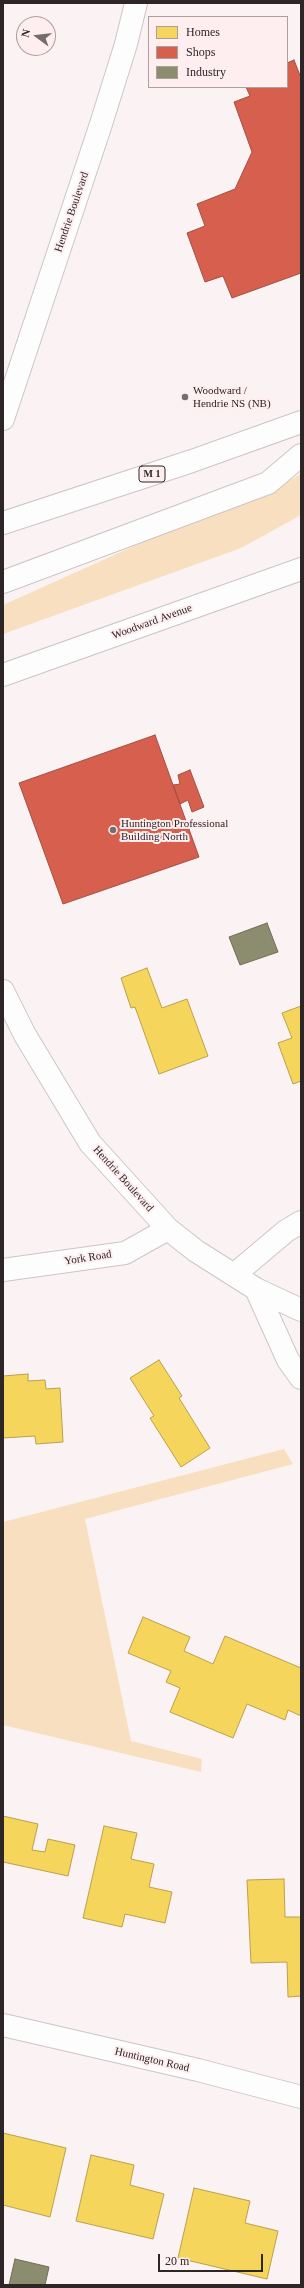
<!DOCTYPE html>
<style>
body{margin:0}
#map{position:relative;width:304px;height:2288px;overflow:hidden;background:#fbf2f3;font-family:Georgia,serif}
canvas{display:block}
.frame{position:absolute;inset:0;border:4px solid #2d2526;pointer-events:none}
.legend{position:absolute;left:148px;top:16px;width:140px;height:72px;box-sizing:border-box;background:#ffeef0;border:1px solid #ab9e9f;margin:0;padding:5px 7px;list-style:none;font-size:12px;color:#2d2526}
.legend li{display:flex;align-items:center;gap:8px;height:20px}
.legend b{width:20px;border:1px solid #ab9e9f}
.north{position:absolute;left:16px;top:16px;width:40px;height:40px;box-sizing:border-box;background:#ffeef0;border:1px solid #ab9e9f;border-radius:50%;rotate:285deg;font-size:11px;font-weight:700;line-height:16px;text-align:center;color:#2d2526}
.north::after{content:'';display:block;margin:auto;width:14px;height:18px;background:#756d6e;clip-path:polygon(50% 0,100% 100%,50% 72%,0 100%)}
.scale{position:absolute;left:158px;top:2254px;width:105px;height:18px;box-sizing:border-box;border:2px solid #2d2526;border-top:0;padding-left:5px;font-size:12px;line-height:14px;white-space:nowrap;color:#2d2526;-webkit-text-stroke:3px #ffeef0;paint-order:stroke}
</style>
<div id="map">
<canvas width="304" height="2288"></canvas>
<div class="frame"></div>
<ul class="legend">
<li><b style="height:11px;background:#f6d55c"></b>Homes</li>
<li><b style="height:11px;background:#d6604d"></b>Shops</li>
<li><b style="height:11px;background:#8c8c6e"></b>Industry</li>
</ul>
<div class="north">N</div>
<div class="scale">20 m</div>
</div>
<script>
const context = document.querySelector('canvas').getContext('2d');
context.lineJoin = 'round';
function paint(path, color) {
  context.fillStyle = color;
  context.fill(path, 'evenodd');
}
function toPath(rows) {
  const path = new Path2D();
  for (const r of rows) {
    path.moveTo(r[0], r[1]);
    for (let i = 2; i < r.length; i += 2) path.lineTo(r[i], r[i + 1]);
  }
  return path;
}
function trace(path, color, width, dash) {
  context.strokeStyle = color;
  context.lineWidth = width;
  context.lineCap = dash ? 'butt' : 'round';
  context.setLineDash(dash || []);
  context.stroke(path);
}
function write(font, color, halo, rows, align = 'center') {
  context.font = font + ' Georgia,serif';
  context.lineWidth = 4;
  context.setLineDash([]);
  context.textBaseline = 'middle';
  context.strokeStyle = halo;
  context.fillStyle = color;
  for (const [text, x, y, turn = 0] of rows) {
    context.save();
    context.translate(x, y);
    context.rotate((+turn || 0) * Math.PI / 180);
    context.textAlign = isNaN(turn) ? turn : align;
    if (halo) context.strokeText(text, 0, 0);
    context.fillText(text, 0, 0);
    context.restore();
  }
}
paint(toPath([
 [301,474,301,515,241,548,3,634,3,605,181,525,268,493],
 [284,1449,293,1464,85,1519,131,1741,202,1759,201,1772,3,1725,3,1522]
]), '#f8dfbf');
const homes = toPath([
 [147,968,162,1008,187,999,208,1056,159,1074,135,1007,131,1008,121,978,147,968],
 [301,1006,301,1081,293,1084,278,1043,292,1038,282,1013,301,1006],
 [159,1360,182,1396,179,1398,210,1448,181,1467,150,1418,154,1416,130,1378,159,1360],
 [28,1374,28,1381,45,1380,46,1389,60,1388,63,1442,36,1444,35,1436,3,1438,3,1376,28,1374],
 [143,1617,190,1637,184,1651,213,1664,225,1636,301,1668,301,1716,288,1710,285,1720,247,1704,233,1738,170,1712,180,1688,166,1682,171,1671,128,1653,143,1617],
 [3,1816,38,1824,32,1850,45,1852,48,1839,75,1845,68,1876,3,1862,3,1816],
 [104,1826,137,1833,131,1859,154,1864,149,1887,172,1892,165,1923,125,1914,122,1927,83,1918,104,1826],
 [284,1879,285,1917,301,1917,301,1996,288,1997,287,1962,251,1963,247,1880,284,1879],
 [3,2133,66,2148,50,2217,3,2205,3,2133],
 [91,2155,134,2165,130,2185,164,2194,153,2239,76,2221,91,2155],
 [194,2188,250,2201,245,2223,278,2231,267,2279,178,2258,194,2188]
]);
paint(homes, '#f6d55c');
trace(homes, '#baa04c', 1);
const shops = toPath([
 [294,60,301,78,301,273,232,298,223,276,205,282,187,233,205,226,197,204,235,189,252,152,234,102,250,96,246,87,287,87,287,63,294,60],
 [155,735,199,857,63,904,19,783,155,735],
 [190,770,204,807,192,812,188,800,180,804,173,785,180,784,178,775,190,770]
]);
paint(shops, '#d6604d');
trace(shops, '#a34e41', 1);
const industry = toPath([
 [267,923,278,952,240,965,229,937,267,923],
 [15,2259,49,2267,45,2285,9,2285,15,2259]
]);
paint(industry, '#8c8c6e');
trace(industry, '#706d58', 1);
const street = toPath([
 [3,419,101,124,126,44,136,3],
 [3,991,25,1035,90,1143,168,1229,196,1251,256,1289,301,1310],
 [3,1270,125,1253,168,1229],
 [235,1274,286,1231,301,1222],
 [256,1289,288,1360,301,1378],
 [3,2025,198,2070,301,2097]
]);
const primary = toPath([
 [3,523,192,461,301,422],
 [3,582,268,483,301,455],
 [3,675,301,569]
]);
trace(street, '#cdc5c6', 24);
trace(primary, '#cdc5c6', 24);
trace(street, '#fefdfd', 22);
trace(primary, '#fefdfd', 22);
for (const [x, y, r, color] of [
 [185,397,4,"#756d6e"],
 [113,830,4,"#756d6e"]
]) {
  const dot = new Path2D();
  dot.arc(x, y, r, 0, 2 * Math.PI);
  context.fillStyle = color;
  context.fill(dot);
  trace(dot, '#ffeef0', 1.5);
}
for (const [x, y, w] of [
 [152,474,26]
]) {
  const box = new Path2D();
  box.roundRect(x - w / 2, y - 8, w, 16, 3);
  context.fillStyle = '#ffeef0';
  context.fill(box);
  trace(box, '#2d2526', 1);
}
write('bold 10px', '#2d2526', null, [
 ["M 1",152,474]
]);
write('11px', '#2d2526', '#ffeef0', [
 ["Hendrie Boulevard",72,212,-71],
 ["Woodward Avenue",152,622,-20],
 ["Hendrie Boulevard",123,1179,48],
 ["York Road",88,1258,-9],
 ["Huntington Road",152,2060,13]
]);
write('11px', '#2d2526', '#ffeef0', [
 ["Woodward /",193,391],
 ["Hendrie NS (NB)",193,404],
 ["Huntington Professional",121,824],
 ["Building North",121,837]
], 'left');
</script>
